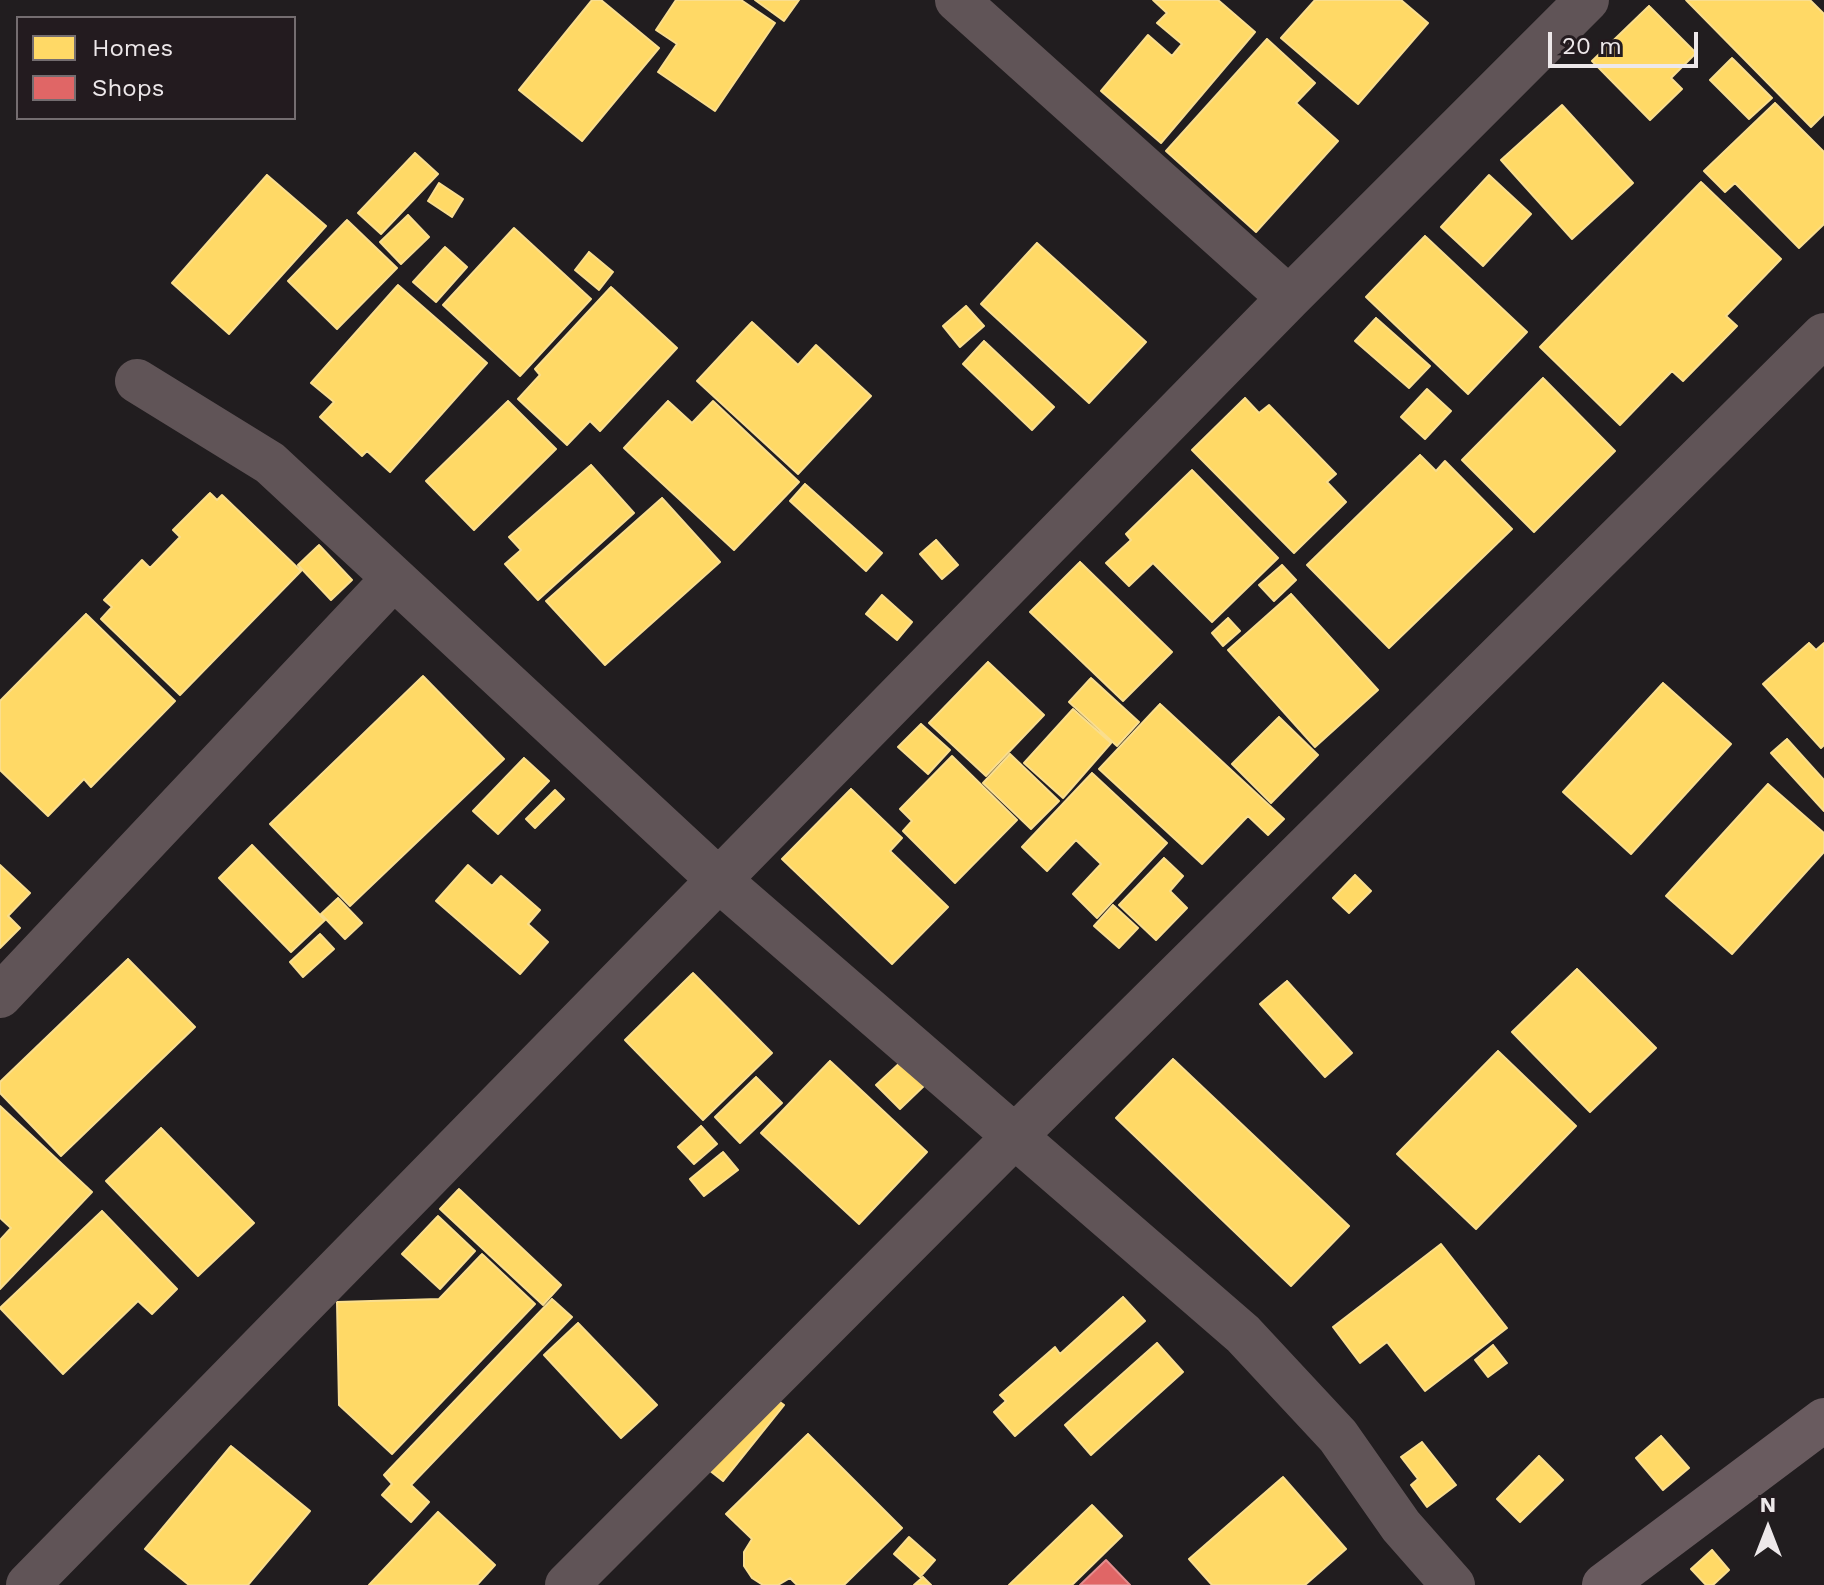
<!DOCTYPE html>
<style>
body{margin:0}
#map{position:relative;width:1824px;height:1585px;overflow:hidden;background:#211d1f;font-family:"Work Sans",sans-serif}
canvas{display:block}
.legend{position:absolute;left:16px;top:16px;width:280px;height:104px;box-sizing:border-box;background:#231b1f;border:2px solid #746d70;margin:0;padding:10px 14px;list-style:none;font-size:24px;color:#ede8ea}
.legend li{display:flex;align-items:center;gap:16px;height:40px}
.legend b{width:40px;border:2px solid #746d70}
.north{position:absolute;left:1728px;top:1489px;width:80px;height:80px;-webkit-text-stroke:6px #231b1f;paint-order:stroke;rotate:0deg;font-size:22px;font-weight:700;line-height:32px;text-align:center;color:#ede8ea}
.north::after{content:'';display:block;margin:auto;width:28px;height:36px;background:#ede8ea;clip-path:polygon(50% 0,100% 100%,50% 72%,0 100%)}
.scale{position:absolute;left:1548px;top:32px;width:150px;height:36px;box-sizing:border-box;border:4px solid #ede8ea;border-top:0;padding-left:10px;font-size:24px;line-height:28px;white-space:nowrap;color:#ede8ea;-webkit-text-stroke:6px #231b1f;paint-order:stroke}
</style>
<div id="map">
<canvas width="1824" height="1585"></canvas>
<ul class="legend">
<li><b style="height:22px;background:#ffd966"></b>Homes</li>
<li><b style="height:22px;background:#e06666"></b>Shops</li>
</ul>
<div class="north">N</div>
<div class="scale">20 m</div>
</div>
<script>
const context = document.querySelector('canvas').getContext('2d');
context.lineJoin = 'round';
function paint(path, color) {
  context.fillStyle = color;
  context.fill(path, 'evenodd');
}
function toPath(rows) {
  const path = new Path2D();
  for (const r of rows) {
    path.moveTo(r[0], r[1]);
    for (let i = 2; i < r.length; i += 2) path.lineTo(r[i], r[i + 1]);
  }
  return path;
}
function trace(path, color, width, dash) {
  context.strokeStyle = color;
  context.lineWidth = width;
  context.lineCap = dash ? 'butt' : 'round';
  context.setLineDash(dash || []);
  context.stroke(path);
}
const homes = toPath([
 [592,0,601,0,659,48,582,141,519,90,592,0],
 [676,0,741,0,775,23,715,111,658,72,677,44,656,30,676,0],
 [755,0,799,0,784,21,755,0],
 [1153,0,1218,0,1255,32,1161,143,1101,91,1148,35,1172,56,1182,44,1157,23,1167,13,1153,0],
 [1315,0,1401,0,1428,23,1358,104,1281,38,1315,0],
 [1686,0,1810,0,1824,14,1824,114,1811,127,1686,0],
 [1649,6,1696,53,1671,78,1682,89,1650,120,1592,61,1649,6],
 [1267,39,1315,83,1296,103,1338,141,1256,232,1166,151,1267,39],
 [1732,58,1772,98,1749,119,1710,80,1732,58],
 [1775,103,1824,152,1824,224,1799,248,1735,183,1725,192,1704,171,1775,103],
 [1562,105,1633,183,1572,239,1501,160,1562,105],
 [415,153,438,174,381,234,358,213,415,153],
 [267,175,326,226,229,334,172,283,267,175],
 [1489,175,1531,214,1483,266,1441,227,1489,175],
 [1701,182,1781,259,1726,316,1737,326,1683,381,1672,371,1620,425,1540,347,1701,182],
 [439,183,463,199,452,217,428,201,439,183],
 [408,215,429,237,401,264,380,242,408,215],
 [347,220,397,268,337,329,288,281,347,220],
 [514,228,591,299,520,376,443,305,514,228],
 [1425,236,1527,332,1468,394,1366,297,1425,236],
 [1037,243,1146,342,1089,403,981,304,1037,243],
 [445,247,467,267,436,302,413,282,445,247],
 [589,252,613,272,599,290,575,270,589,252],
 [398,285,487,363,390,472,367,451,362,456,320,417,334,402,311,383,398,285],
 [611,287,677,348,600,431,590,421,567,445,518,399,540,375,535,369,611,287],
 [966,306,984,326,960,347,943,326,966,306],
 [1376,318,1430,366,1409,388,1355,341,1376,318],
 [752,322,798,365,816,345,871,396,798,474,697,381,752,322],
 [984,341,1054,407,1032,430,963,364,984,341],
 [1543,378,1615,451,1534,532,1462,460,1543,378],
 [1427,389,1451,411,1425,439,1401,417,1427,389],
 [1245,398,1259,413,1269,405,1336,474,1327,482,1346,502,1294,553,1192,450,1245,398],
 [508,401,556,449,474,530,426,481,508,401],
 [668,401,692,423,713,401,799,482,734,550,624,448,668,401],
 [1420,455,1436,471,1445,461,1512,529,1389,648,1307,565,1420,455],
 [591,465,634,513,538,600,505,564,521,550,509,537,591,465],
 [1192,470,1278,558,1212,622,1153,563,1129,586,1106,563,1131,540,1126,534,1192,470],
 [805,484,882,553,866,571,790,501,805,484],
 [210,493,217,500,222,495,301,571,180,695,101,619,112,607,104,600,142,560,150,568,180,537,173,530,210,493],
 [662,498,720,562,605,665,546,601,662,498],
 [936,540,958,565,942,579,920,554,936,540],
 [319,545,352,580,331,600,298,565,319,545],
 [1080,562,1172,652,1123,701,1030,612,1080,562],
 [1282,565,1296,580,1274,601,1259,585,1282,565],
 [1291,594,1378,690,1315,747,1228,650,1291,594],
 [882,595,912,622,897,640,866,614,882,595],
 [86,614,175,701,91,787,84,779,48,816,0,770,0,701,86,614],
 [1228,618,1240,631,1223,646,1212,633,1228,618],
 [1809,643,1816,650,1824,643,1824,745,1821,748,1763,684,1809,643],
 [988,662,1044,715,986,776,929,723,988,662],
 [423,676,504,759,350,906,270,824,423,676],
 [1091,678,1139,722,1117,746,1069,702,1091,678],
 [1663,683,1731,744,1631,854,1563,792,1663,683],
 [1160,704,1284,819,1268,835,1248,816,1202,864,1099,769,1160,704],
 [1073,709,1111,743,1063,798,1024,763,1073,709],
 [1279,717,1318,755,1271,803,1232,764,1279,717],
 [921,724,950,750,928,774,898,747,921,724],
 [1787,739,1824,780,1824,811,1771,753,1787,739],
 [1010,754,1059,801,1031,829,983,783,1010,754],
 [952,756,1017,820,955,883,903,831,912,821,900,809,952,756],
 [524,758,549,781,498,834,473,811,524,758],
 [1092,773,1167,843,1097,918,1073,894,1101,864,1076,840,1047,871,1022,847,1092,773],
 [1768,784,1824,833,1824,852,1732,954,1666,896,1768,784],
 [851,789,902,838,890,851,948,907,892,964,782,859,851,789],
 [555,790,564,799,535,828,526,819,555,790],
 [252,845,325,920,291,952,219,878,252,845],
 [1164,858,1183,876,1170,891,1187,908,1156,940,1119,905,1164,858],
 [0,865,30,893,8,916,20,928,0,948,0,865],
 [468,865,492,886,501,876,540,910,528,924,548,942,520,974,436,901,468,865],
 [1355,875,1371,891,1349,913,1333,898,1355,875],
 [338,898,362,923,345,939,321,914,338,898],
 [1113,905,1138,928,1119,948,1094,926,1113,905],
 [320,934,334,949,303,977,290,962,320,934],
 [128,959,195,1027,61,1156,0,1093,0,1082,128,959],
 [1577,969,1656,1048,1590,1112,1512,1032,1577,969],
 [693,973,772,1053,703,1120,625,1040,693,973],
 [1287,981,1352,1053,1325,1077,1260,1004,1287,981],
 [1498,1051,1576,1126,1476,1229,1397,1154,1498,1051],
 [904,1059,927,1083,900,1109,876,1085,904,1059],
 [1173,1059,1349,1226,1291,1286,1116,1118,1173,1059],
 [830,1061,927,1152,859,1224,761,1133,830,1061],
 [756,1077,782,1103,740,1143,715,1117,756,1077],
 [0,1106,92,1192,0,1289,0,1240,11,1228,0,1218,0,1106],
 [701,1126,717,1144,694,1164,678,1147,701,1126],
 [161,1128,254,1223,198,1276,106,1181,161,1128],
 [723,1152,738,1170,704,1196,690,1179,723,1152],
 [459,1189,561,1285,543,1305,440,1209,459,1189],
 [102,1211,177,1289,152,1314,138,1301,63,1374,0,1308,102,1211],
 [438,1216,475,1251,440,1289,402,1254,438,1216],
 [1441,1244,1507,1328,1425,1391,1387,1342,1360,1363,1333,1327,1441,1244],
 [482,1254,535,1304,392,1454,339,1405,337,1302,439,1299,482,1254],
 [1123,1297,1145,1321,1015,1436,994,1412,1006,1401,1000,1395,1055,1347,1060,1354,1123,1297],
 [552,1299,572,1317,411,1485,429,1502,411,1522,382,1495,392,1484,384,1475,552,1299],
 [578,1323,657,1405,621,1438,544,1355,578,1323],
 [1157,1343,1183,1372,1091,1455,1065,1425,1157,1343],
 [1493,1345,1507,1363,1488,1377,1475,1360,1493,1345],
 [769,1394,784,1405,723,1481,709,1470,769,1394],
 [808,1434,902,1528,844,1585,797,1585,790,1578,778,1585,763,1585,752,1578,744,1566,744,1552,752,1539,726,1514,808,1434],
 [1661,1436,1689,1468,1663,1490,1636,1458,1661,1436],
 [1422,1442,1456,1485,1427,1507,1411,1485,1418,1479,1401,1457,1422,1442],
 [231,1446,310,1511,248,1585,189,1585,145,1549,231,1446],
 [1539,1456,1563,1480,1520,1522,1497,1499,1539,1456],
 [1283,1477,1346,1549,1305,1585,1212,1585,1189,1559,1283,1477],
 [1092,1505,1122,1536,1072,1585,1009,1585,1092,1505],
 [438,1512,495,1565,477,1585,369,1585,438,1512],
 [909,1537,935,1560,920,1577,894,1554,909,1537],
 [1712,1550,1729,1570,1713,1585,1706,1585,1691,1569,1712,1550],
 [923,1577,931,1585,914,1585,923,1577]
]);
paint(homes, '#ffd966');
trace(homes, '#fade8e', 2);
const shops = toPath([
 [1106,1560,1130,1585,1080,1585,1106,1560]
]);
paint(shops, '#e06666');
trace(shops, '#e48d8e', 2);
trace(toPath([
 [957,0,1289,298],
 [137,381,270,463,720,881,1243,1334,1338,1436,1401,1526,1453,1585],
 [0,996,393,579],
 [28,1585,1289,298,1587,0],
 [567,1585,1014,1137,1824,335]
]), '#605457', 44);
trace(toPath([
 [1604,1585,1824,1420]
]), '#695b5f', 44);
</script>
